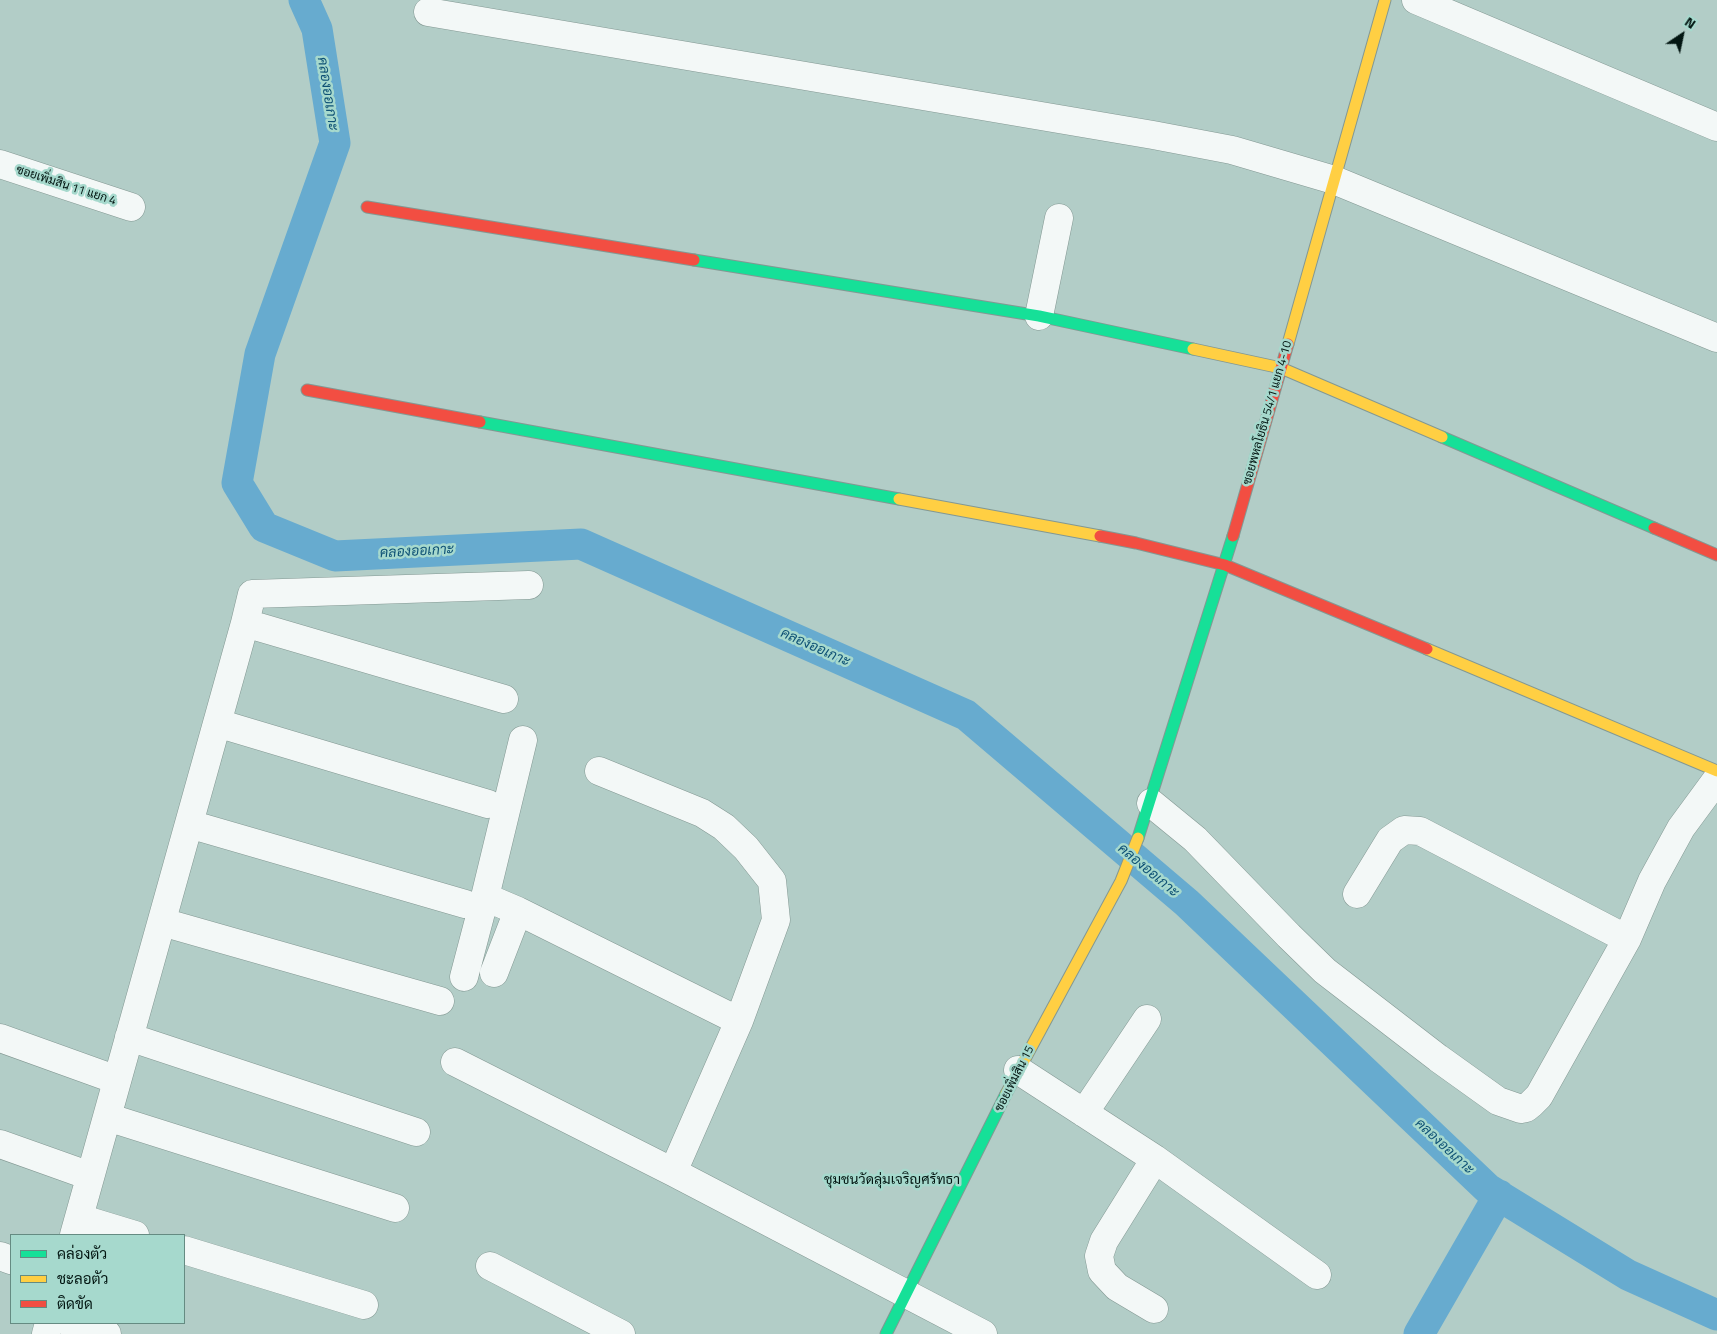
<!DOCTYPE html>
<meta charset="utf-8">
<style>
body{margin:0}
#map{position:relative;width:1717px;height:1334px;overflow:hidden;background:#b2cdc7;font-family:"Titillium Web",Sarabun,sans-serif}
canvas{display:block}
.legend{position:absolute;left:10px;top:1234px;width:175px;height:90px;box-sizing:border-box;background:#a6d9cd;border:1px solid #658b82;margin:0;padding:6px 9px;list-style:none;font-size:15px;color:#031612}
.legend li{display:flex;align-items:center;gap:10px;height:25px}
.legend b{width:25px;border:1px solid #658b82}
.north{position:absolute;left:1657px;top:10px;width:50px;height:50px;-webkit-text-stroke:4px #a6d9cd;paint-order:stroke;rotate:34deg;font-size:14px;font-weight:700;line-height:20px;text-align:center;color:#031612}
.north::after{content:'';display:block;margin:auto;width:18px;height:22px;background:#031612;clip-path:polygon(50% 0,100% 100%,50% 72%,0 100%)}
</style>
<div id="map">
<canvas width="1717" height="1334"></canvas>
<ul class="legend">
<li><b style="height:6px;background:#16e098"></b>คล่องตัว</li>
<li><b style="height:6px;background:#ffcf43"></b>ชะลอตัว</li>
<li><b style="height:6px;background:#f24e42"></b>ติดขัด</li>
</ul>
<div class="north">N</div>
</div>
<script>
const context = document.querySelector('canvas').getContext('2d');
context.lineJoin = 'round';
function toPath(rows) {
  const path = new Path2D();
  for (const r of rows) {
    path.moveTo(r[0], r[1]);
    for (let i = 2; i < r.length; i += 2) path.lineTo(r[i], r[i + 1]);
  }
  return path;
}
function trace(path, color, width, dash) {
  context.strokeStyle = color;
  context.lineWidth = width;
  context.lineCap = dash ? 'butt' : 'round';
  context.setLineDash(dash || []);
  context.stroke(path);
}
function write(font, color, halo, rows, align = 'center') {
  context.font = font + ' "Titillium Web",Sarabun,sans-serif';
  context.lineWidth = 5;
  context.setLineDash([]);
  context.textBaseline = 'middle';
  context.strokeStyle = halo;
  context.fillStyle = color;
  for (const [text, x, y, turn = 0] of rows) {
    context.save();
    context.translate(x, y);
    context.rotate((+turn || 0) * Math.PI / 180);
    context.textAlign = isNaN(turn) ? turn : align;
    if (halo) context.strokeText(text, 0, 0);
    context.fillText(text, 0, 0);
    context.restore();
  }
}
trace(toPath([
 [304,0,317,29,335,143,260,354,237,483,264,527,335,556,581,544,966,715,1187,903,1488,1189,1628,1275,1717,1315],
 [1419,1334,1499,1195]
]), '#67abcf', 31);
const street = toPath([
 [1416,0,1717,127],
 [428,12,1153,135,1232,150,1334,180,1717,338],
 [0,164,131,207],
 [1039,316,1059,218],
 [245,623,504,699],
 [217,723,488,804],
 [599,771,702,813,724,827,746,848,772,881,776,920,739,1021,673,1172],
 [1151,803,1195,839,1289,936,1325,971,1438,1058,1498,1101,1521,1109,1526,1108,1531,1104,1539,1096,1627,939,1652,881,1681,828,1717,779],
 [189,824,465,904],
 [1357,894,1390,840,1404,830,1420,831,1627,939],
 [485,897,523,740],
 [162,922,440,1001],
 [494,973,518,911],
 [464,977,485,897,518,911,739,1021],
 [129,1037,416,1132],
 [0,1038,117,1080],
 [455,1062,673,1172,983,1334],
 [1018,1070,1155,1159,1317,1275],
 [1084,1113,1147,1019],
 [107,1117,395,1208],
 [0,1144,90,1176],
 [79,1218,135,1235],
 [74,1235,245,623,252,594,529,585],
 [184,1250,364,1305],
 [0,1256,11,1260],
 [490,1266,621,1334],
 [1154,1309,1117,1287,1102,1271,1099,1256,1104,1241,1155,1159],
 [70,1323,107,1334],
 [46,1334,49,1323]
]);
const fast = toPath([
 [694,260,1039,316,1193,349],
 [480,422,899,499],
 [1442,437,1654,528],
 [1138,838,1233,536],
 [886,1334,1006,1094]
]);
const slow = toPath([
 [1288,344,1385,0],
 [1193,349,1281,368,1442,437],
 [899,499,1100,536],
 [1427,649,1717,771],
 [1006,1094,1121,881,1138,838]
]);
const jam = toPath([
 [367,207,694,260],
 [307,390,480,422],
 [1654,528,1717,555],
 [1100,536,1136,543,1225,565,1427,649],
 [1233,536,1288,344]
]);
trace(street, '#839893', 29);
trace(fast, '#839893', 13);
trace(slow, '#839893', 13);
trace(jam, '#839893', 13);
trace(street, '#f3f8f7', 28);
trace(fast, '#16e098', 11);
trace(slow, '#ffcf43', 11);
trace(jam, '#f24e42', 11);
write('12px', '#031612', '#a6d9cd', [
 ["ซอยเพิ่มสิน 11 แยก 4",66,186,18],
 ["ซอยพหลโยธิน 54/1 แยก 4-10",1268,413,-74],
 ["ซอยเพิ่มสิน 15",1015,1079,-63]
]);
write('italic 14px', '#0e5175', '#a6d9cd', [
 ["คลองออเกาะ",327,94,81],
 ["คลองออเกาะ",417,552,-3],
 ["คลองออเกาะ",815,648,24],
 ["คลองออเกาะ",1148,871,40],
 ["คลองออเกาะ",1444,1147,43]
]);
write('14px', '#031612', '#a6d9cd', [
 ["ชุมชนวัดลุ่มเจริญศรัทธา",892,1181]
]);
</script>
